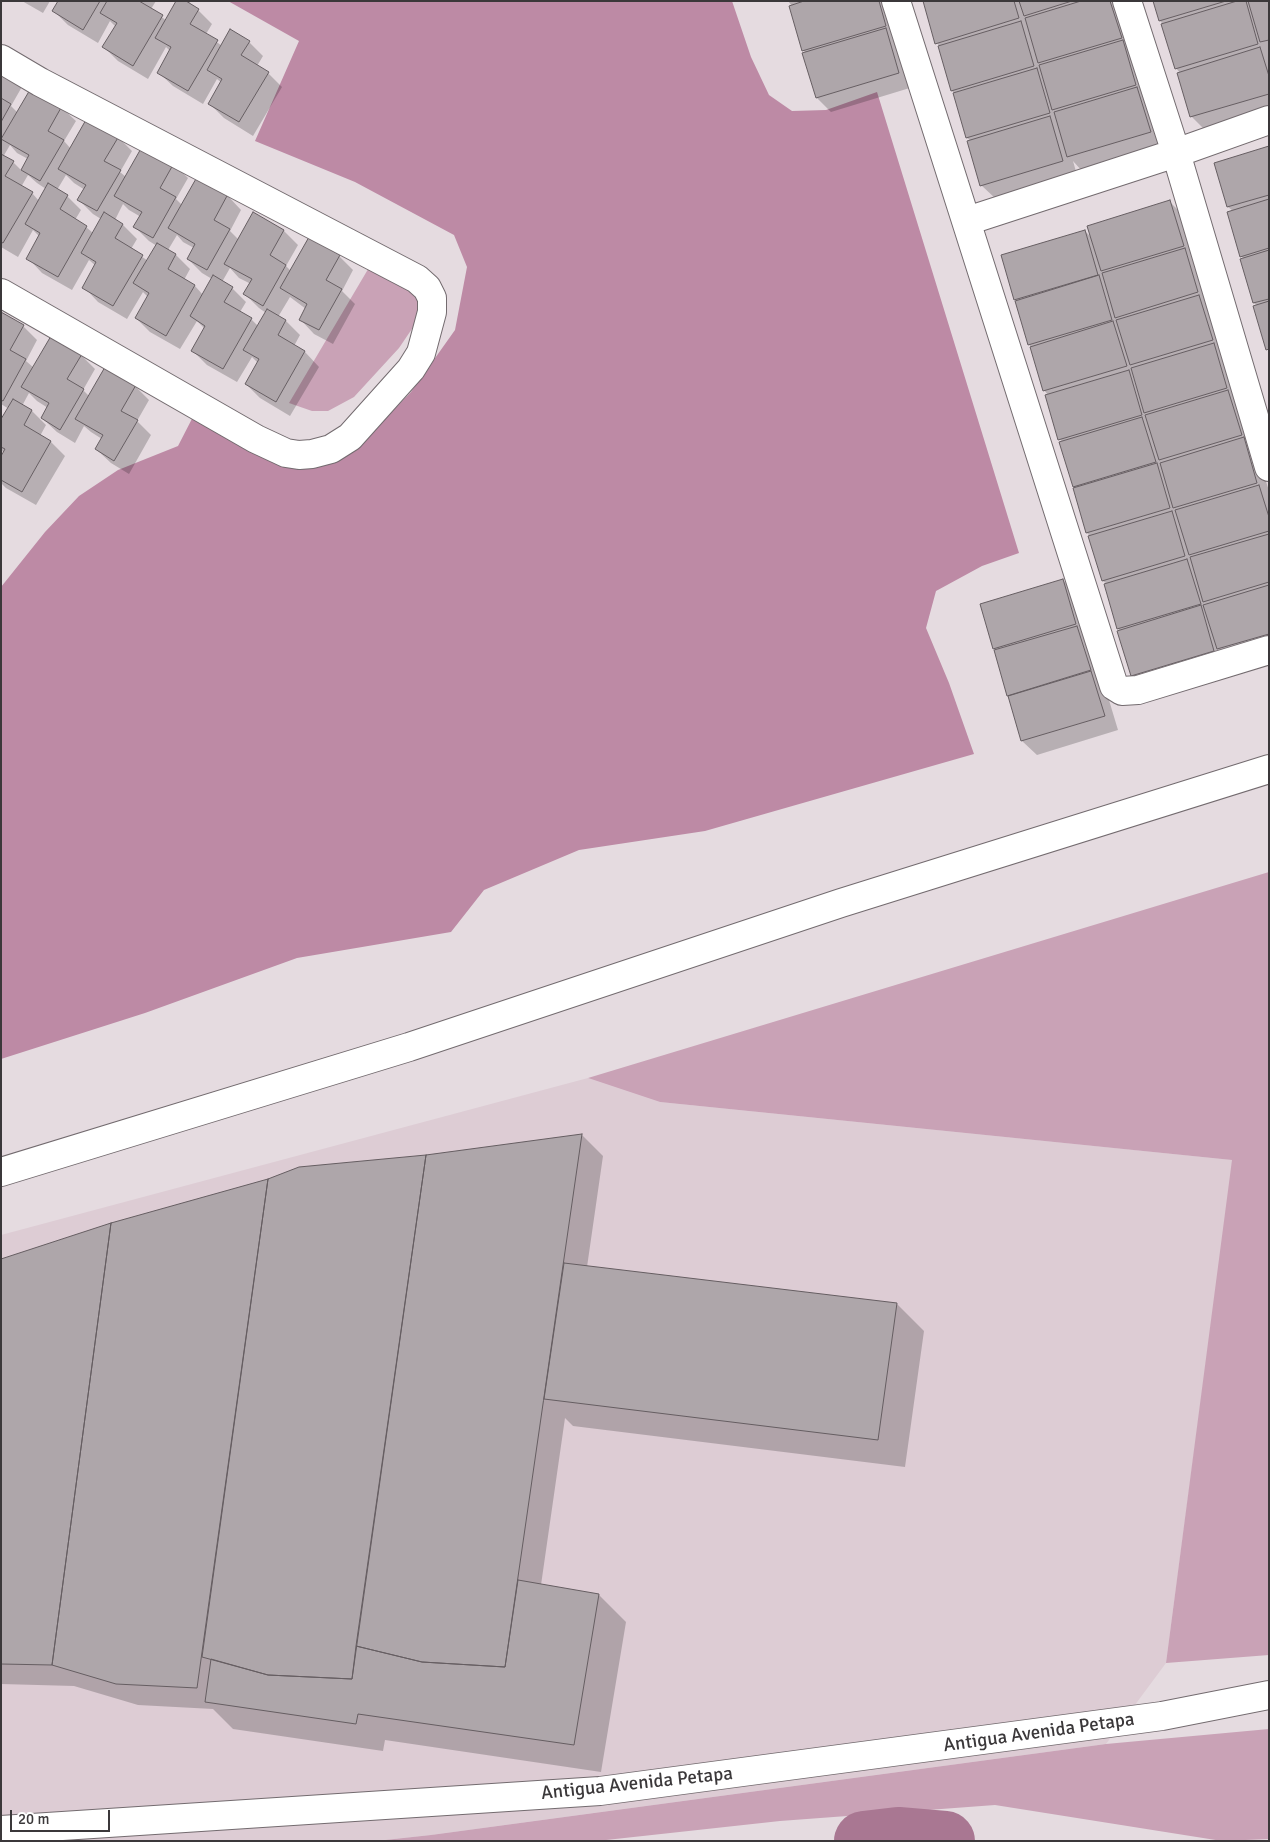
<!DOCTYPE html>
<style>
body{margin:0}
#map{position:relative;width:1270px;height:1842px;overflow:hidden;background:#e5dbe0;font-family:Signika,sans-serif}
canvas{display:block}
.frame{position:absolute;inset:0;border:2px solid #3b383a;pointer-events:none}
.scale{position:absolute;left:10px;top:1810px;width:100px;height:22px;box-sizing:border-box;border:2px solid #3b383a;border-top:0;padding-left:6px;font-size:15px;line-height:18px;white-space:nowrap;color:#3b383a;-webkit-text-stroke:4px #fff;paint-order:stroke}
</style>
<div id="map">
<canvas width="1270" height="1842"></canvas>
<div class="frame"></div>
<div class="scale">20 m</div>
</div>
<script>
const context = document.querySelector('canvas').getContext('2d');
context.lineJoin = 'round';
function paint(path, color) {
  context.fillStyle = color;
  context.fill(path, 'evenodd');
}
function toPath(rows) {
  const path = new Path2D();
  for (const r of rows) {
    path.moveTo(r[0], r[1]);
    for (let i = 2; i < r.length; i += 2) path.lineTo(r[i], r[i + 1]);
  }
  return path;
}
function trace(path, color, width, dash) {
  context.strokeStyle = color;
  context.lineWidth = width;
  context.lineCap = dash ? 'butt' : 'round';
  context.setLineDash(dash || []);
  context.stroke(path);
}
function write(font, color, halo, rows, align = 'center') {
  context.font = font + ' Signika,sans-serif';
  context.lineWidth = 4;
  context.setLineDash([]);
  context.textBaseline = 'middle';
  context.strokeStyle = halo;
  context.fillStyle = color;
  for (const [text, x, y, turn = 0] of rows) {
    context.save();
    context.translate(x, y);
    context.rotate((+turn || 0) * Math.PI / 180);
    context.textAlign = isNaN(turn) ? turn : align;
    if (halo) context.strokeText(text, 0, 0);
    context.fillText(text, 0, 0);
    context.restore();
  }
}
paint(toPath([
 [588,1078,660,1102,1233,1160,1166,1663,1106,1744,431,1835,376,1841,1,1841,1,1235]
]), '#ddccd4');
paint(toPath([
 [377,254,421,296,420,317,399,348,354,397,328,411,312,411,289,403],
 [1269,872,1269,1655,1166,1663,1232,1160,660,1102,588,1078],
 [1269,1729,1269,1839,1222,1841,995,1805,780,1821,597,1841,376,1841,431,1835,1106,1744]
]), '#c9a2b6');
paint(toPath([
 [228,1,732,1,751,57,769,95,792,111,826,110,877,92,1019,553,982,566,936,591,926,628,949,683,974,754,705,831,579,850,484,890,451,932,297,958,145,1013,1,1059,1,587,45,532,79,496,118,470,178,446,196,411,243,444,363,442,411,392,455,330,467,267,454,235,355,182,255,141,299,41]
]), '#bd8aa5');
paint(toPath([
 [22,1,50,1,43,13],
 [59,1,156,1,151,9,167,21,178,1,191,1,189,4,198,10,212,24,206,34,222,46,249,42,263,56,257,66,268,73,282,87,253,136,224,118,210,104,222,83,217,79,203,104,173,86,158,72,170,51,166,47,148,79,118,61,104,47,116,27,110,21,98,43,68,25,54,11],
 [788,1,888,1,913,87,831,112,817,98,806,53,803,50,792,6],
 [924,1,1120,1,1164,146,1082,171,1073,161,1077,175,996,199,981,185,971,141,967,138,955,94,952,91,940,47,937,43],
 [1155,1,1269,1,1269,112,1206,131,1192,117,1178,74,1180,73,1176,68,1164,25,1160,21],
 [1,67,23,85,11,106,18,113,61,107,76,121,64,141,71,149,118,137,132,151,120,172,126,177,174,164,188,178,176,199,182,205,227,195,241,210,230,231,239,240,254,214,284,231,298,245,286,266,291,271,339,256,353,270,342,291,355,304,333,344,314,334,300,319,306,309,290,297,278,317,286,321,300,335,294,346,305,352,319,367,290,416,260,398,246,384,258,363,252,357,237,382,207,365,193,351,205,329,197,321,180,349,150,332,136,318,148,297,143,292,127,319,98,302,84,287,96,266,89,260,72,290,42,273,28,258,40,237,33,230,18,257,1,247],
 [10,145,17,153,28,159,22,171,13,162,3,157],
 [28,175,37,183,46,189,39,201,32,193,21,187],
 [66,175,74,183,85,190,79,200,93,214,101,219,93,233,86,227,75,220,81,210,67,196,57,190],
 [123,204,129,210,141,217,135,227,149,241,157,246,148,261,131,249,137,239,123,225,115,220],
 [177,235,183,242,194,248,188,259,202,273,212,279,203,295,195,286,184,280,190,269,176,255,168,250],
 [230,268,239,278,251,284,245,294,259,308,266,313,258,326,251,319,240,312,246,302,232,288,222,282],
 [1269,147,1269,351,1254,306,1257,306,1254,303,1241,260,1244,259,1241,256,1233,211,1228,207],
 [1170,202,1184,216,1269,491,1269,652,1146,689,1132,675,1121,631,1118,629,1107,584,1103,581,1090,537,1091,537,1087,533,1063,442,1059,439,1048,395,1044,390,1016,302,1018,301,1016,299,1085,231,1092,238],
 [1,313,23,326,37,340,26,361,34,368,81,355,95,369,83,390,89,396,105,369,135,386,149,400,137,421,151,435,129,474,111,463,96,449,102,439,91,432,84,426,75,443,57,432,42,418,48,408,37,401,29,393,22,406,32,411,46,425,40,436,51,442,65,456,36,505,6,488,1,483,1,458,4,453,1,450,1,416,3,418,9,409,1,404],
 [1063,580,1077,594,1118,730,1037,755,1022,741,1008,695,997,651,994,648],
 [582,1135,603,1156,587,1267,897,1304,924,1331,905,1467,573,1426,565,1418,541,1585,599,1595,626,1622,601,1772,385,1740,383,1751,233,1729,213,1709,138,1705,74,1686,1,1684,1,1260,112,1224,269,1180]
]), '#0003');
trace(toPath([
 [864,1841,898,1837,945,1841]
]), '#a97792', 60);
const building = toPath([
 [58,1,100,1,83,30,52,11,58,1],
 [107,1,139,1,163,15,133,66,102,47,117,23,100,13,107,1],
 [176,1,186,1,199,9,190,24,218,40,188,91,157,73,171,47,155,38,176,1],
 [804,1,879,1,886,26,802,51,789,6,804,1],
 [923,1,1014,1,1019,18,935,44,923,1],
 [1019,1,1072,1,1024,16,1019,1],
 [1081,1,1110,1,1122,38,1038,63,1025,18,1081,1],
 [1153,1,1226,1,1159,21,1153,1],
 [1237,1,1246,1,1258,44,1175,69,1161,24,1237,1],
 [1248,1,1269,1,1269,40,1260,42,1248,1],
 [1021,21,1034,66,951,91,938,46,1021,21],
 [886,28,899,73,816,98,802,53,886,28],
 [230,29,250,41,241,55,269,72,239,122,208,104,222,79,207,70,230,29],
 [1123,40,1136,85,1052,110,1039,65,1123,40],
 [1260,47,1269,76,1269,94,1190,117,1177,73,1260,47],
 [1037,68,1050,113,966,138,953,93,1037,68],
 [1137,87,1151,132,1067,157,1054,112,1137,87],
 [31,88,62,106,48,131,64,140,40,181,21,170,29,155,1,139,31,88],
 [1,98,11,104,1,122,1,98],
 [1050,116,1063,161,980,186,967,141,1050,116],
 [87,118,119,136,104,161,121,170,97,211,77,200,86,185,58,169,87,118],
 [143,145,174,163,160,188,176,197,153,238,133,227,142,212,114,196,143,145],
 [1269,146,1269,195,1227,207,1214,163,1269,146],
 [1,154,14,161,5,176,33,192,3,243,1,242,1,154],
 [197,177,228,194,214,220,230,229,207,270,187,259,195,244,168,228,197,177],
 [48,183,68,195,60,209,87,226,58,277,26,259,40,233,25,224,48,183],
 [1269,199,1269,248,1240,257,1227,212,1269,199],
 [1170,200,1184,246,1101,271,1087,226,1170,200],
 [104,212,123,224,115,238,143,255,113,306,82,288,96,262,81,253,104,212],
 [253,212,284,230,270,255,286,265,263,306,243,294,252,279,224,264,253,212],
 [1085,230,1098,275,1014,300,1001,255,1085,230],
 [309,237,340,255,326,280,342,289,319,330,299,320,307,304,280,288,309,237],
 [157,243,176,254,168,269,195,285,166,336,135,318,149,293,133,283,157,243],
 [1185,248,1198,292,1115,318,1102,273,1185,248],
 [1269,250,1269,299,1253,303,1240,259,1269,250],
 [213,275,233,287,224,302,252,318,223,369,191,351,205,326,190,316,213,275],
 [1099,275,1112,320,1028,345,1015,301,1099,275],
 [1199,295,1213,340,1130,365,1116,320,1199,295],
 [1269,301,1269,349,1266,350,1253,306,1269,301],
 [267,309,286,320,278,335,305,351,276,402,245,384,259,359,243,350,267,309],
 [1,312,24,325,10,350,26,359,3,401,1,400,1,312],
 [1113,321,1127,366,1043,391,1030,347,1113,321],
 [51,336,82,354,67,379,84,389,60,430,41,418,49,403,21,387,51,336],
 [1214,343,1227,388,1144,413,1131,368,1214,343],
 [105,367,136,385,121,411,138,420,114,461,95,449,103,435,75,419,105,367],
 [1129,370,1142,415,1058,440,1045,395,1129,370],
 [1228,390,1242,435,1159,460,1145,415,1228,390],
 [13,399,32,410,24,425,51,441,22,492,1,480,1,456,5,449,1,447,1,419,13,399],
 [1142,417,1156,462,1073,487,1059,442,1142,417],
 [1244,437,1257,483,1173,508,1160,463,1244,437],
 [1157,463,1170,508,1086,533,1073,488,1157,463],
 [1259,485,1269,517,1269,531,1189,555,1175,510,1259,485],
 [1172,511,1185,556,1102,581,1088,536,1172,511],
 [1269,534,1269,582,1203,602,1190,557,1269,534],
 [1187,559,1201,604,1117,629,1104,584,1187,559],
 [1063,579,1076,624,993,649,980,604,1063,579],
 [1269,585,1269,634,1217,649,1203,605,1269,585],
 [1201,605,1214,651,1131,676,1117,631,1201,605],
 [1077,626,1091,670,1007,696,994,650,1077,626],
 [1091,671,1105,716,1021,741,1008,696,1091,671],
 [582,1134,505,1667,422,1662,356,1646,426,1155,582,1134],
 [426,1155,352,1679,268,1675,202,1657,268,1179,299,1167,426,1155],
 [268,1179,197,1688,116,1684,52,1665,111,1223,268,1179],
 [111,1223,52,1665,1,1664,1,1259,111,1223],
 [564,1263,897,1303,878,1440,544,1399,564,1263],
 [518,1580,599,1594,574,1745,358,1714,356,1724,205,1702,211,1659,268,1675,352,1679,356,1646,422,1662,505,1667,518,1580]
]);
paint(building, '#aea6aa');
trace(building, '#665e62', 1);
const minor = toPath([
 [896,1,1114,686,1122,691,1138,690,1269,650],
 [1127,1,1176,153,1269,467],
 [1,59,40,82,417,279,427,288,432,298,432,312,421,353,411,369,350,437,331,449,312,454,299,455,286,453,256,439,1,293],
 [967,221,1176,153,1269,120],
 [1,1172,409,1047,841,903,1269,769],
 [1,1830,600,1791,1162,1716,1269,1695]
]);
trace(minor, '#736b6f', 30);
trace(minor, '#fff', 28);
write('19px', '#3b383a', '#fff', [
 ["Antigua Avenida Petapa",1039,1733,-8],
 ["Antigua Avenida Petapa",637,1784,-6]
]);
</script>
